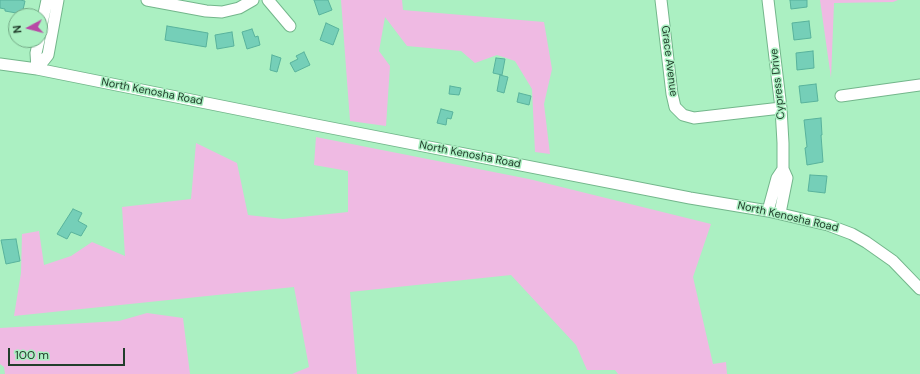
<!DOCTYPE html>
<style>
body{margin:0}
#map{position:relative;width:920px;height:374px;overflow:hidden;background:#abf0c2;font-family:"DM Sans",sans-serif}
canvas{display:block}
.north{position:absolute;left:8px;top:8px;width:40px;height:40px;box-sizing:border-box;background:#abf0c2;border:1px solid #74a986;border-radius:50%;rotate:263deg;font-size:11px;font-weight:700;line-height:16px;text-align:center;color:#223e2c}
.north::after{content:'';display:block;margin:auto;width:14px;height:18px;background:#b848a5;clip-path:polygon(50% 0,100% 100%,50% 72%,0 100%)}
.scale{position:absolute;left:8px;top:348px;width:117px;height:18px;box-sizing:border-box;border:2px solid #223e2c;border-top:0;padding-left:5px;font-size:12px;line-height:14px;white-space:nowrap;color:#223e2c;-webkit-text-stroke:3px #abf0c2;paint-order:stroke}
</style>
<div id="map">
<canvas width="920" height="374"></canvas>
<div class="north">N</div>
<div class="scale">100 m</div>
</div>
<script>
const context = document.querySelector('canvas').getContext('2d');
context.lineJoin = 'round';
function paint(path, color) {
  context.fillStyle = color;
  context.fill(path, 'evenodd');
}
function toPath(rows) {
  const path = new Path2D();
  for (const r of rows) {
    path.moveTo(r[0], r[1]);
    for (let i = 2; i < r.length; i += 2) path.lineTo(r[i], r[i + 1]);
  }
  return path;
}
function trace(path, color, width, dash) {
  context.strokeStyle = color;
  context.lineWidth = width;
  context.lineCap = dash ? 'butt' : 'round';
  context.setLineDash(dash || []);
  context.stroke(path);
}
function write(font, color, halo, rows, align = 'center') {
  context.font = font + ' "DM Sans",sans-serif';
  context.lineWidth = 3;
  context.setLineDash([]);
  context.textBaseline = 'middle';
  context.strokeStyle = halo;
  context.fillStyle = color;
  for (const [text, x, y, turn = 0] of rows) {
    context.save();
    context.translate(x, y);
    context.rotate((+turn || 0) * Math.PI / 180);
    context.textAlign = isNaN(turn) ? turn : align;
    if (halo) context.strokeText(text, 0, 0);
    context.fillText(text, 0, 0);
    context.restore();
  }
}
paint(toPath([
 [341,0,402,0,403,10,544,22,552,69,544,104,550,154,535,152,532,89,515,61,497,55,475,63,461,51,407,46,385,17,379,51,390,66,386,126,350,121],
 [820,0,898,0,893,2,834,3,831,78],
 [316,137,529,179,711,224,693,277,713,364,726,362,727,374,618,374,615,370,587,370,576,345,511,275,350,292,357,374,292,374,309,367,294,287,14,316,21,273,22,234,39,231,44,265,71,256,92,242,125,256,122,207,191,199,196,143,237,163,248,215,283,219,348,212,348,171,314,165],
 [147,313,183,318,190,374,5,374,4,367,0,364,0,328,119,321]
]), '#efbae3');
const building = toPath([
 [0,0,20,0,25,1,22,14,5,11,5,9,0,8,0,0],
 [314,0,328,0,332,10,319,15,314,0],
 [790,0,807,0,807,7,791,9,790,0],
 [809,21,811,38,794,40,792,23,809,21],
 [326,23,339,29,333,45,320,40,326,23],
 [167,26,208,33,206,47,165,40,167,26],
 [252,29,255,37,258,36,260,45,247,49,242,32,252,29],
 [232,32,234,46,217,49,215,35,232,32],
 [813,51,814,68,797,70,796,53,813,51],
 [304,52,310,65,295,72,290,63,298,59,296,56,304,52],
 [272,55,281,58,277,72,270,70,272,55],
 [496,58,505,59,502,75,493,73,496,58],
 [500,75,508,77,504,93,497,91,500,75],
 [816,84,818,101,801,103,799,86,816,84],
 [450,86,461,88,459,95,449,94,450,86],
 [519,93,531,96,529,105,517,102,519,93],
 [441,109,453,112,451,119,447,118,446,125,437,123,441,109],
 [821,118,822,135,821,135,823,162,807,165,805,148,807,147,804,120,821,118],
 [810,175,827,176,825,193,808,191,810,175],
 [73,209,82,213,78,221,87,226,81,236,71,232,67,239,57,234,73,209],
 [16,239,20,261,6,264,1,240,16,239]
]);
paint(building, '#75cfb8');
trace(building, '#58b29c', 1);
const minor = toPath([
 [147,0,206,11,222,12,239,8,253,0],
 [268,0,290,26],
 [661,0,672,94,675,107,683,115,694,118,781,108],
 [768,0,781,108,783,143,783,169,777,178,768,211],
 [40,33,47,0],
 [0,64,37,69,311,124,690,198,768,211,828,225,852,234,866,242,893,261,920,289],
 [37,69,48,55,58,0],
 [37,69,36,53,39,40],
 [841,96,920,85],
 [780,213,787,178,783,169]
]);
trace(minor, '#73b68b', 13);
trace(minor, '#fff', 11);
write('11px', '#223e2c', '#abf0c2', [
 ["Grace Avenue",669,61,83],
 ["Cypress Drive",778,84,-96],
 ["North Kenosha Road",152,92,11],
 ["North Kenosha Road",470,155,11],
 ["North Kenosha Road",788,217,13]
]);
</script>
